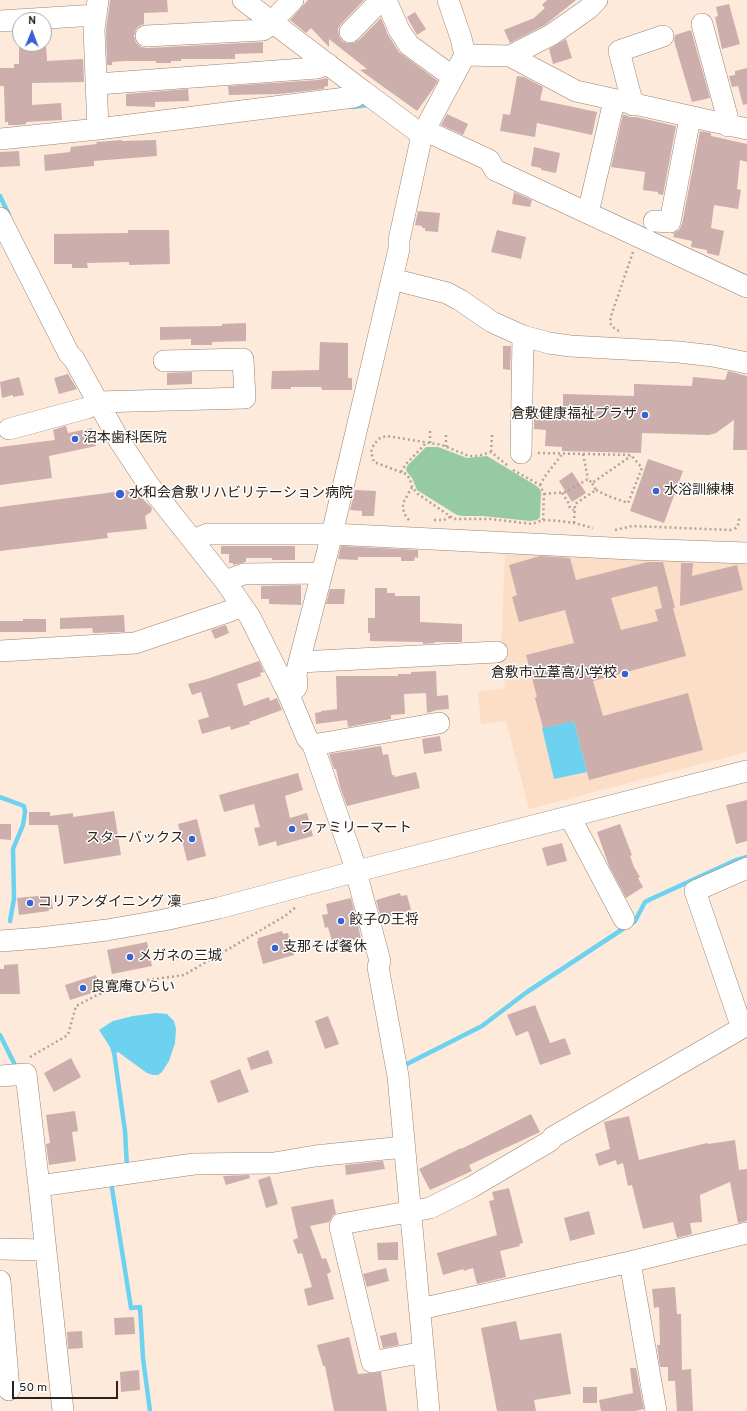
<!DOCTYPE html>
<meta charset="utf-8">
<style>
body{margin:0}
#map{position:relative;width:747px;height:1411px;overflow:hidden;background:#fdeadb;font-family:Overpass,sans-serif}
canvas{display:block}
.north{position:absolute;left:12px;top:12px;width:40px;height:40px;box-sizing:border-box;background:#fff;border:1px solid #aaa7a4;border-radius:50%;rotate:1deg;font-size:11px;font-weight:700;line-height:16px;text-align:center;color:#2b221b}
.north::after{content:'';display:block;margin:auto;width:14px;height:18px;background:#3762d2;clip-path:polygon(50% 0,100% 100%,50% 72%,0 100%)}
.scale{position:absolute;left:12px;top:1381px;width:106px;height:18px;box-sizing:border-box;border:2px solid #2b221b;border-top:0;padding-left:5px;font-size:12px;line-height:14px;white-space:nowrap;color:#2b221b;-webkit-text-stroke:3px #fff;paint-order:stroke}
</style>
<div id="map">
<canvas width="747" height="1411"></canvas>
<div class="north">N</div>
<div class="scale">50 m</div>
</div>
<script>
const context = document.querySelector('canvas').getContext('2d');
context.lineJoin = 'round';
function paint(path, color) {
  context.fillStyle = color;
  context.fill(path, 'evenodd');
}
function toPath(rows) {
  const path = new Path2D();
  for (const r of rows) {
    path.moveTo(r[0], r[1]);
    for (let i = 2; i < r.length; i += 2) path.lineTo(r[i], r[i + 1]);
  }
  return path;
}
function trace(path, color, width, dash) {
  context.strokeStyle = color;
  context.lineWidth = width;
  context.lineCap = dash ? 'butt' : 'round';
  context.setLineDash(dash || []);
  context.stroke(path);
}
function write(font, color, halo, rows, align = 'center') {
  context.font = font + ' Overpass,"Noto Sans JP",sans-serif';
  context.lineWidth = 3;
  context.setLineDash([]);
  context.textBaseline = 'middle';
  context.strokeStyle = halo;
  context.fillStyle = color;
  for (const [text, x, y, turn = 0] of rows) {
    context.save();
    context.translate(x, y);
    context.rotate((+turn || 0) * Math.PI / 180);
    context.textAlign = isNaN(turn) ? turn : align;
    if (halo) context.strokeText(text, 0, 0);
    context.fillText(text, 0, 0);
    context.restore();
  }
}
paint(toPath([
 [505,546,747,556,747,752,529,809,506,721,481,724,478,692,505,688,501,661]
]), '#fbdec5');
paint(toPath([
 [426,447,438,447,467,458,487,456,535,485,539,488,541,492,540,517,537,520,530,521,483,516,463,516,457,515,417,490,412,478,407,472,406,469,408,465]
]), '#96caa1');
paint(toPath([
 [574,721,587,772,554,779,542,728],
 [156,1013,167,1014,174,1021,176,1029,175,1043,169,1061,162,1072,158,1075,153,1075,147,1073,118,1052,112,1054,110,1047,99,1030,113,1021,133,1016]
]), '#6dd2f0');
trace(toPath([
 [353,107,367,105],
 [0,196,9,215],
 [0,797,24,806,25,812,23,825,13,849,14,899,10,921],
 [0,1035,17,1069],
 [116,1048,114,1052,125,1131,127,1168],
 [405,1065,482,1026,527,992,635,921,645,902,651,899,734,861,747,857],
 [113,1182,111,1182,131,1308,140,1307,143,1358,150,1411]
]), '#6dd2f0', 4.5);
paint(toPath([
 [110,0,167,0,168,12,144,13,144,24,139,26,136,30,134,36,136,43,141,47,147,48,263,42,263,53,235,54,235,59,181,59,181,61,171,61,171,63,156,63,156,61,125,61,112,62,112,65,107,65,106,30],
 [308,0,364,0,341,24,338,29,339,36,342,41,347,43,354,43,359,40,381,18,388,35,399,52,438,81,433,89,417,111,360,70,367,69,329,39,329,47,311,28,306,33,290,20],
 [547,0,576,0,545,25,510,43,504,30,534,18,545,8,542,5],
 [729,4,740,44,722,49,715,17,718,16,716,7],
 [415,12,426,29,417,35,407,17],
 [691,30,710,98,692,102,674,41,675,35],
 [566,39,572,58,553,64,549,49],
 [19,44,46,44,47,61,83,59,84,82,32,83,32,105,61,103,62,120,26,122,26,124,19,125,8,125,8,122,5,122,4,86,0,86,0,68,14,68,14,64,19,64],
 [747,68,747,104,743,105,738,86,732,87,729,76,735,75,735,71],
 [517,76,524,77,543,87,540,100,597,112,592,135,537,123,535,137,500,131,503,114,510,115],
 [326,78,328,79,328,86,324,87,324,89,279,94,229,95,228,86,318,80],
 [188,89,189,101,155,102,155,107,126,106,126,94],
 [447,114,468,124,463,135,441,125],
 [623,114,630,117,636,117,676,126,663,195,658,194,658,192,643,190,645,172,611,167],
 [700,131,711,133,711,136,747,144,747,162,740,160,737,189,741,190,738,209,714,205,711,228,724,231,719,256,707,253,707,250,691,247,692,241,673,237,674,234,672,234,679,230,682,224],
 [122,140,122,141,156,140,157,156,94,161,94,166,45,171,44,155,70,152,71,147,97,144,96,142],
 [534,147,560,153,556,173,541,170,541,168,531,166],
 [19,151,20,166,0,167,0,152],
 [514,192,532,200,530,207,512,204],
 [418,211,440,213,438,232,425,231,425,228,422,228,422,226,415,225],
 [128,230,169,230,170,264,129,265,129,262,87,263,88,268,72,268,72,264,54,264,54,234,128,233],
 [497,230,526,237,521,259,491,252],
 [246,323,246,341,212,342,212,345,191,345,191,339,160,340,160,327,222,326,222,324],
 [320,342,348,343,348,378,352,378,352,390,322,390,321,387,291,387,291,389,271,389,272,371,319,370],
 [503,346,511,346,510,370,503,369],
 [728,371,747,376,747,450,733,450,734,420,716,433,709,435,642,433,641,453,562,451,562,447,545,446,546,430,534,429,534,415,563,416,563,394,634,396,634,384,692,386,693,377,725,380],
 [192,372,192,384,167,385,167,373],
 [68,374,77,389,59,394,54,378],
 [19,377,24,395,13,397,13,395,2,398,0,382],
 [65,426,66,426,68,433,92,428,96,446,49,456,52,478,0,485,0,447,55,440,53,430],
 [648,459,683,471,664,523,630,511],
 [572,472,586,493,572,502,559,481],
 [137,489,142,498,152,508,151,512,145,516,147,529,107,533,108,538,0,551,0,507],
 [355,490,376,491,374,516,362,516,362,511,350,510],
 [221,546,295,546,295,560,272,560,272,558,246,558,246,562,233,565,233,563,229,563,229,554,221,554],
 [341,546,418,550,418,558,415,557,414,561,401,561,401,557,358,557,358,560,338,559],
 [540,556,570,558,576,580,648,562,663,562,675,608,673,608,686,656,593,681,603,716,688,693,703,750,589,780,574,721,543,728,535,698,537,697,526,655,574,643,565,610,519,622,512,597,517,595,509,565],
 [657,586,662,608,655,610,658,621,621,630,611,598],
 [681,563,693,563,692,576,737,565,743,590,680,606],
 [301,585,301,605,269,604,269,599,261,599,261,586],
 [375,588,387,588,387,593,395,593,395,596,420,596,420,622,462,624,462,642,435,642,435,643,423,644,423,642,370,641,370,633,368,633,368,618,375,618],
 [330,589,345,589,344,604,326,604],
 [124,615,125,632,93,633,92,628,60,629,60,618],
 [23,619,46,619,46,632,0,632,0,621,23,621],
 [226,625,229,633,215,639,211,630],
 [259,661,264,672,260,673,261,676,237,684,244,706,269,697,270,701,277,698,282,710,249,722,250,724,231,730,230,726,202,734,198,720,209,717,201,692,192,695,188,684,207,679],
 [436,671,437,696,448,695,449,709,437,710,427,713,426,693,404,694,405,714,391,715,391,719,348,727,347,720,316,724,315,713,321,712,321,711,337,709,336,676,398,676,398,674,411,674,411,672],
 [440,736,442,751,424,754,422,739],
 [381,746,383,755,388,754,392,775,394,775,395,777,416,772,420,788,347,806,340,787,336,769,334,769,329,754],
 [298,773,303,790,285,796,290,818,307,813,313,836,277,846,276,841,259,846,254,828,260,827,254,804,224,812,219,795],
 [747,800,747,841,736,844,726,805],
 [114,811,121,855,64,864,58,825,29,825,29,812,50,812,50,816,73,813,73,817],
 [197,819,206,856,187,861,178,824],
 [0,824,11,824,11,840,0,839],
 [620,824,632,855,630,856,634,867,640,877,638,878,643,887,626,898,609,866,597,832],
 [562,843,567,861,547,866,542,848],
 [400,893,401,896,407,895,411,910,381,919,376,900],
 [48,895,48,897,51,896,53,909,49,909,49,911,19,915,17,898],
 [351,898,361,938,333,945,328,927,325,928,322,915,328,914,326,904],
 [282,931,283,934,288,933,294,955,263,964,257,942,258,941,258,938],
 [147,942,152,966,112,974,107,950],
 [18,964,20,994,0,994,0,969,4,969,4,965],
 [96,975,101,990,70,1000,65,985],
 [535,1005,550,1043,565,1038,571,1054,540,1065,528,1031,516,1036,507,1015],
 [328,1016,339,1044,325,1049,315,1021],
 [268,1050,273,1063,251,1070,247,1058],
 [71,1058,81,1077,54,1092,44,1073],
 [240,1069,249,1092,218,1103,210,1081],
 [75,1111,78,1131,72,1132,76,1161,49,1165,46,1144,50,1143,46,1115],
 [531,1114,540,1132,469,1165,472,1171,430,1190,419,1169,461,1148,461,1149],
 [629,1116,639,1160,707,1143,708,1144,735,1140,739,1170,747,1169,747,1221,738,1223,730,1182,700,1195,702,1222,690,1223,692,1234,677,1238,673,1222,643,1229,632,1185,628,1186,623,1163,617,1165,616,1160,599,1166,595,1154,610,1149,604,1122],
 [383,1161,385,1169,346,1175,345,1165],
 [249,1175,250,1178,226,1185,223,1176],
 [270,1176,278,1204,266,1208,258,1180],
 [509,1188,523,1243,519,1244,520,1246,500,1251,506,1277,477,1284,473,1268,464,1271,463,1269,443,1275,437,1253,497,1235,489,1201,494,1200,492,1192],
 [333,1199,336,1214,333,1215,329,1222,310,1226,322,1259,326,1258,331,1272,327,1274,334,1299,308,1306,304,1289,312,1287,302,1253,298,1254,293,1240,298,1238,291,1207],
 [589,1211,595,1234,570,1241,564,1218],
 [398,1242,398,1260,378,1260,377,1243],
 [386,1268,389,1281,367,1287,363,1274],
 [675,1287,677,1314,681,1314,682,1370,691,1369,693,1411,677,1411,675,1381,668,1381,668,1367,660,1367,657,1345,660,1345,659,1307,654,1308,652,1289],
 [134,1317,135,1334,115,1335,114,1318],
 [516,1321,520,1340,561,1333,571,1394,534,1400,536,1411,497,1411,481,1328],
 [82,1331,83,1348,68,1349,67,1332],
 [396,1332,399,1345,383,1348,380,1336],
 [349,1337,358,1374,381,1372,387,1411,334,1411,325,1366,323,1366,317,1345],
 [630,1368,636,1368,644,1409,635,1411,601,1411,599,1400,633,1393],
 [139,1370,140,1390,121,1392,120,1372],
 [583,1387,597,1387,597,1403,583,1403]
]), '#ccaeac');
const minor = toPath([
 [243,0,363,91],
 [386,0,399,30,409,45,453,77],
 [0,21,96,15],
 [702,24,727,116,728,126],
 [350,32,381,0],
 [146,36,263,30,273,23,280,13,293,0],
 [465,55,510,56,576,91,747,129],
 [510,56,551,35,588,9,597,0],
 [97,84,317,68,328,64],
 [633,105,619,51,663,36],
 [98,129,94,29,98,0],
 [424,130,489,160,495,170,747,287],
 [0,139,98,129,354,97,363,91,422,135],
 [588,213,614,101],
 [0,218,69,354,74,359,119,440,148,484,225,581,250,617,288,693,307,738,313,745,352,857,380,961,378,967,398,1076,429,1411],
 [654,221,670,222,690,118],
 [392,279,447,293,460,300,492,322,523,336,549,343,570,346,679,352,713,356,747,363],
 [9,429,87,408,98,402,245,398,243,359,164,361],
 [521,453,523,336],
 [193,540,208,534,332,534,631,549,747,553],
 [225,581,244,574,322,573],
 [0,651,135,643,230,611,241,605],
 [299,662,497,652],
 [288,693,296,688,297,686,296,674,332,534,392,279,399,249,399,240,422,135,465,55,461,38,448,0],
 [313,745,439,723],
 [570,817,624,919],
 [0,941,40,938,107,930,164,920,219,908,342,875,747,771],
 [742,1028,695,891,747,868],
 [0,1076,26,1074,39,1186,63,1411],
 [39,1186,194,1164,274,1163,315,1156,404,1147],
 [0,1249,45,1250],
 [630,1262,656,1411],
 [0,1281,9,1390],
 [420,1309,630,1262,747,1233],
 [424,1352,372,1362,340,1227,341,1224,430,1208,470,1188,550,1141,553,1137,747,1025]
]);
trace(minor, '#998473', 22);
trace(toPath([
 [619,331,614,328,610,323,611,316,633,252],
 [430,443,430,431],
 [446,447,446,434],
 [491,452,492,434],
 [538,453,631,455],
 [583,454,588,479],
 [507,465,491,452,478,456,469,456,442,445,387,436,380,438,374,444,371,452,374,462,406,474,410,479,412,487,418,494,454,519,491,519,532,524,543,520,560,521,574,523,593,528],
 [513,470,540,485,544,494,543,520],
 [401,472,406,464,427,442],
 [540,485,546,475,563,453],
 [596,490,608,496,628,503,642,468,631,455],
 [562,493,568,502,570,508,574,510],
 [544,494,566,492,588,479,592,483,631,456],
 [409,520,406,517,403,509,403,503,412,487],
 [434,520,444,520,450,517],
 [574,523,575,504,596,490,592,483],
 [615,530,632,526,730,530,736,528,739,523,739,518],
 [30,1057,68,1035,76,1006,97,995,118,988,148,980,184,975,285,916,297,906]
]), '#b2a397', 2.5, [2, 3]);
trace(minor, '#fff', 21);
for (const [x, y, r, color] of [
 [645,415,4,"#3762d2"],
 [75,439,4,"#3762d2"],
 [656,491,4,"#3762d2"],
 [120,494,5,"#3762d2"],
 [625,674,4,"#3762d2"],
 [292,829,4,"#3762d2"],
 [192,839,4,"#3762d2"],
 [30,903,4,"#3762d2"],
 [341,921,4,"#3762d2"],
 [275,948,4,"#3762d2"],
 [130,957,4,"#3762d2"],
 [83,988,4,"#3762d2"]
]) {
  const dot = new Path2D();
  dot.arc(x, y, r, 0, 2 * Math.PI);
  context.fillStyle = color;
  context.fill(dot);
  trace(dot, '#fff', 1.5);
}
write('14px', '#2b221b', '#fff', [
 ["倉敷健康福祉プラザ",637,415,"right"],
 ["沼本歯科医院",83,439],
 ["水浴訓練棟",664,491],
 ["水和会倉敷リハビリテーション病院",129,494],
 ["倉敷市立葦高小学校",617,674,"right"],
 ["ファミリーマート",300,829],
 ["スターバックス",184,839,"right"],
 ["コリアンダイニング 凜",38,903],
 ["餃子の王将",349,921],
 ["支那そば餐休",283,948],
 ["メガネの三城",138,957],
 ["良寛庵ひらい",91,988]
], 'left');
</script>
